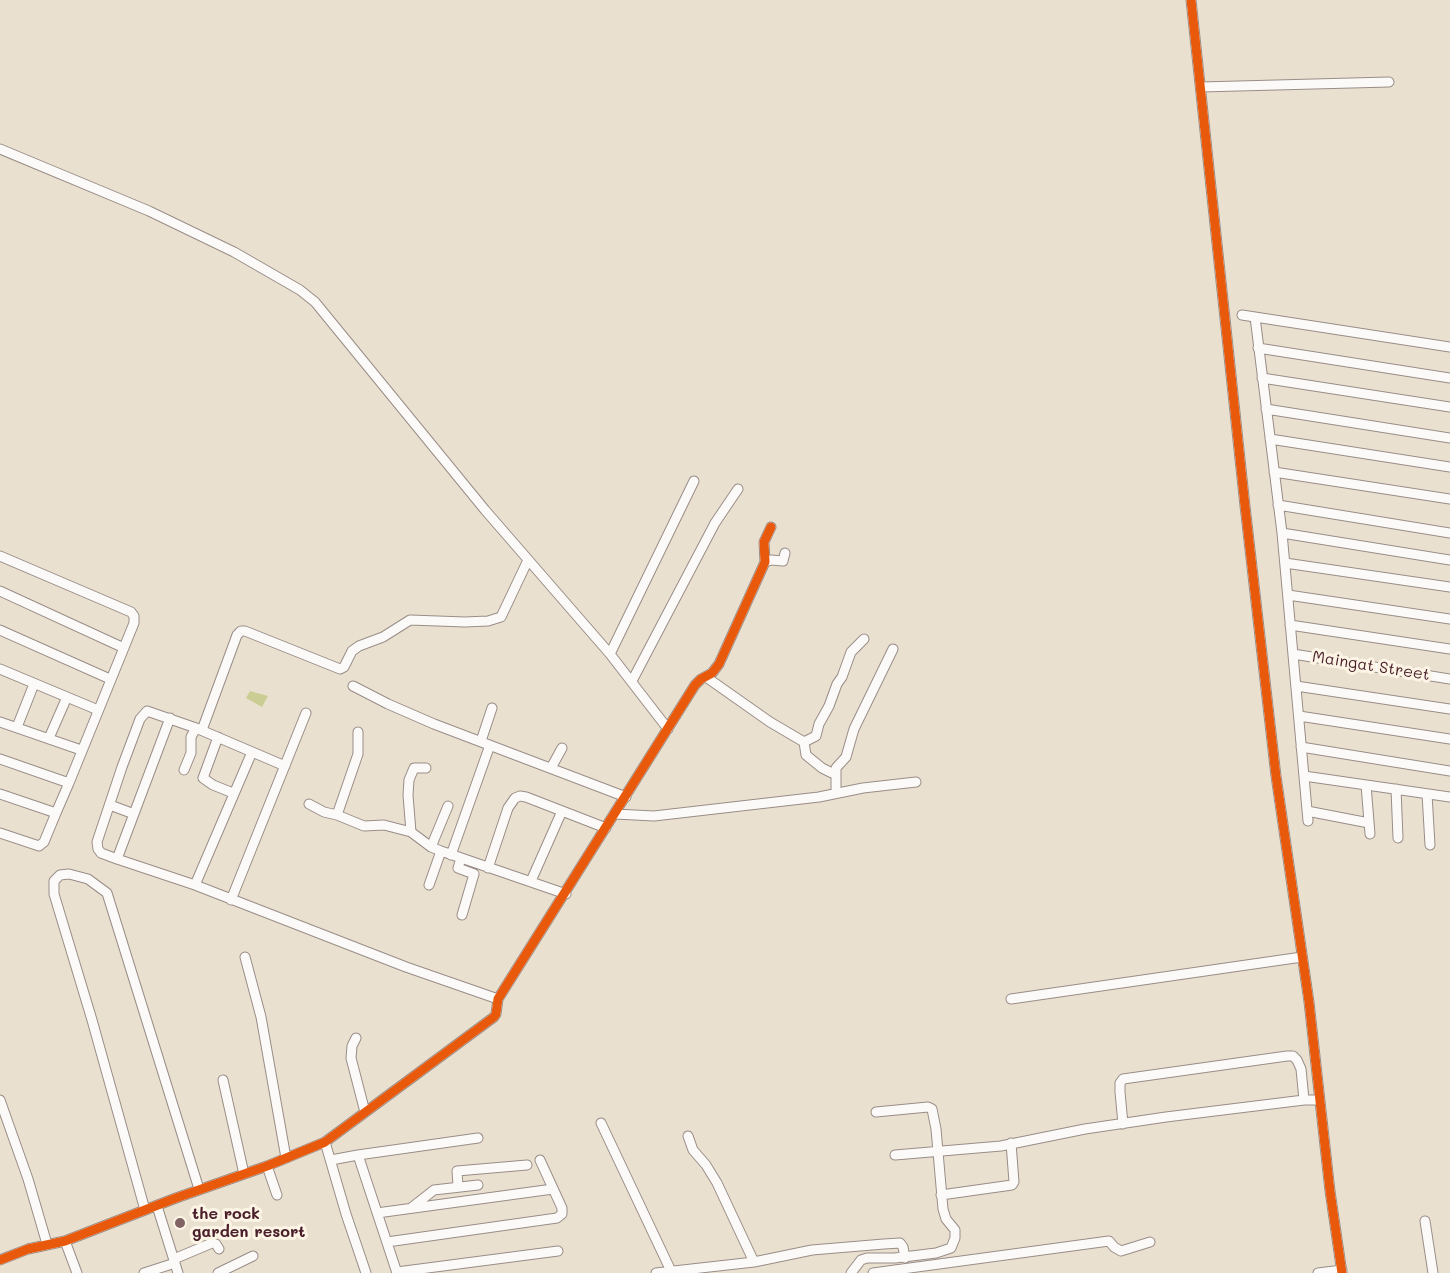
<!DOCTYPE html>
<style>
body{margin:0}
canvas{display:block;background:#eae0d0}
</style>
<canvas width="1450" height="1273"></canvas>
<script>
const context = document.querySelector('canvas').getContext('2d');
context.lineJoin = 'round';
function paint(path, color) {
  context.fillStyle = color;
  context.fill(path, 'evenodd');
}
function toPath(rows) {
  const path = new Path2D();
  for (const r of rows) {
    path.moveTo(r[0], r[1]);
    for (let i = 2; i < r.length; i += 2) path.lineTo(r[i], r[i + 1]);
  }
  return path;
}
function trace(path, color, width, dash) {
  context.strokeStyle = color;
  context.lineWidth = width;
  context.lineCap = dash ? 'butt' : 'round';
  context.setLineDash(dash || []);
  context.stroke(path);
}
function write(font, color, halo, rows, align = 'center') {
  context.font = font + ' Mali,sans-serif';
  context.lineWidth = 6;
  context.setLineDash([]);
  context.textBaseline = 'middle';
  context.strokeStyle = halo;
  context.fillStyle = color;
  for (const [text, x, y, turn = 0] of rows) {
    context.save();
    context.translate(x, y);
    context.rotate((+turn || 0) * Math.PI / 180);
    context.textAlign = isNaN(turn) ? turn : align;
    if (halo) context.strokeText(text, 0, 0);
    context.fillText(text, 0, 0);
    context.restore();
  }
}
paint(toPath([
 [250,691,268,696,262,707,246,698]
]), '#cace94');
const minor = toPath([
 [1191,0,1245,506,1276,776,1309,1002,1330,1191,1342,1273],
 [1201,87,1389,82],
 [0,149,149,211,234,252,300,290,315,302,485,510,610,654],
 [1242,315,1450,347],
 [1255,317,1282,533,1308,821],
 [1258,348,1450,378],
 [1262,378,1450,407],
 [1266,409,1450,438],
 [1270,439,1450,467],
 [1274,472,1450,499],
 [1278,505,1450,533],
 [1282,533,1450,560],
 [0,556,131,612,134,616,134,623,69,783],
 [765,562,771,560,783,561,785,553],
 [1285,563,1450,587],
 [0,591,124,648],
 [1288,595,1450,619],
 [1290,625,1450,649],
 [0,630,110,679],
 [1293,654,1450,679],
 [0,669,98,710],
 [706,677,770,722,804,742,816,736,819,724,829,706,837,684,842,677,851,652,864,639],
 [632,681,715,523,738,489],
 [353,686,388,704,434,724,626,797],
 [1296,686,1450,709],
 [1299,716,1450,739],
 [0,722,81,750],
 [17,727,34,684],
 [668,729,610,654,694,481],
 [202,730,237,635,241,631,245,631,340,669,344,667,352,651,359,646,383,637,410,620,465,622,488,621,501,617,528,560],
 [358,732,358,754,337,815,364,826,384,825,411,832],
 [218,737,203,778,213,785,233,793],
 [49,738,67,697],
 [481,741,492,708],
 [804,742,806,755,822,768,832,773,836,772],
 [1301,747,1450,771],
 [0,759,69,783,56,813,0,794],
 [285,766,196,728,147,711,140,719,122,767,97,842,98,849,101,853,117,859,195,885,406,967,498,999],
 [426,768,414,768,409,780,408,795,411,832,431,847,441,851,566,894],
 [551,768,562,748],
 [184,770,191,753,191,737,196,728],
 [1304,776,1450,797],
 [1366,785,1370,834],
 [1396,789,1398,838],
 [836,793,836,768,846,757,854,729,893,649],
 [1427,794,1430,845],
 [309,804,324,812,337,815],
 [110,805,134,814],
 [1307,811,1369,823],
 [615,814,654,816,819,797,863,788,916,782],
 [0,833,39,846,44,842,56,813],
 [431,847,448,806],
 [451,855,490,745],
 [461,858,458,868,474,874,462,915],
 [117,859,170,718],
 [488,868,508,808,515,798,520,796,526,797,606,828],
 [531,881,562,811],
 [195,885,252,752],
 [429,885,441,851],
 [231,900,306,713],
 [245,957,261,1017,286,1158],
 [1011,999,1302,957],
 [356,1038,352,1046,351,1058,365,1112],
 [223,1080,244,1174],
 [0,1100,28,1179,47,1244],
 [601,1123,671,1271],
 [1123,1124,1120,1092,1120,1083,1123,1079,1287,1056,1293,1056,1297,1060,1301,1069,1304,1100],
 [688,1136,693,1150,706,1165,717,1183,754,1262],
 [325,1142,346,1214,366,1273],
 [358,1155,397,1273],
 [895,1155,1001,1146,1085,1129,1166,1117,1304,1100,1320,1100],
 [331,1160,358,1155,478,1138],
 [267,1166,277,1195],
 [458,1186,457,1171,527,1165],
 [941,1195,1012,1185,1014,1182,1011,1143],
 [157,1206,178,1273],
 [411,1208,434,1190,478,1185],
 [145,1210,92,1020,54,894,54,881,60,875,69,874,88,879,107,893,199,1189],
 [377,1213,553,1189],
 [1425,1221,1433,1273],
 [65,1241,77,1273],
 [387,1242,557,1218,562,1214,562,1208,540,1160],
 [174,1259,212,1243,216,1244,219,1249],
 [0,1260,28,1249,65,1241,176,1198,267,1166,325,1142,494,1017,496,1014,498,999,695,685,701,679,712,673,719,664,765,562,764,542,771,527],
 [397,1272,558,1251],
 [144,1273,175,1263],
 [218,1273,253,1256],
 [656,1273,754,1262,812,1250,884,1244,900,1243,903,1247,905,1258],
 [851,1273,861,1260,867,1258,895,1258,936,1253,951,1248,955,1238,955,1230,946,1219,943,1209,936,1129,932,1109,928,1107,876,1112],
 [873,1273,1109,1241,1114,1247,1121,1251,1150,1242],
 [1318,1273,1342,1270]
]);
trace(minor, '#998d87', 11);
trace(minor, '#fcfaf8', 9);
trace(toPath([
 [1191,0,1245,506,1276,776,1309,1002,1330,1191,1342,1273],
 [0,1260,28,1249,65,1241,176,1198,267,1166,325,1142,494,1017,496,1014,498,999,695,685,701,679,712,673,719,664,765,562,764,542,771,527]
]), '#e8590c', 9);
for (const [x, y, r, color] of [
 [180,1223,6,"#826365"]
]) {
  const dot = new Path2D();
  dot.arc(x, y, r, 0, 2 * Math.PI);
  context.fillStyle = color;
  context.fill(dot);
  trace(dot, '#fcf5e5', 2);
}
write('16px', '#4a1f2b', '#fcf5e5', [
 ["Maingat Street",1371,666,9]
]);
write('bold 16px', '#4a1f2b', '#fcf5e5', [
 ["the rock",192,1214],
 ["garden resort",192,1232]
], 'left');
</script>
